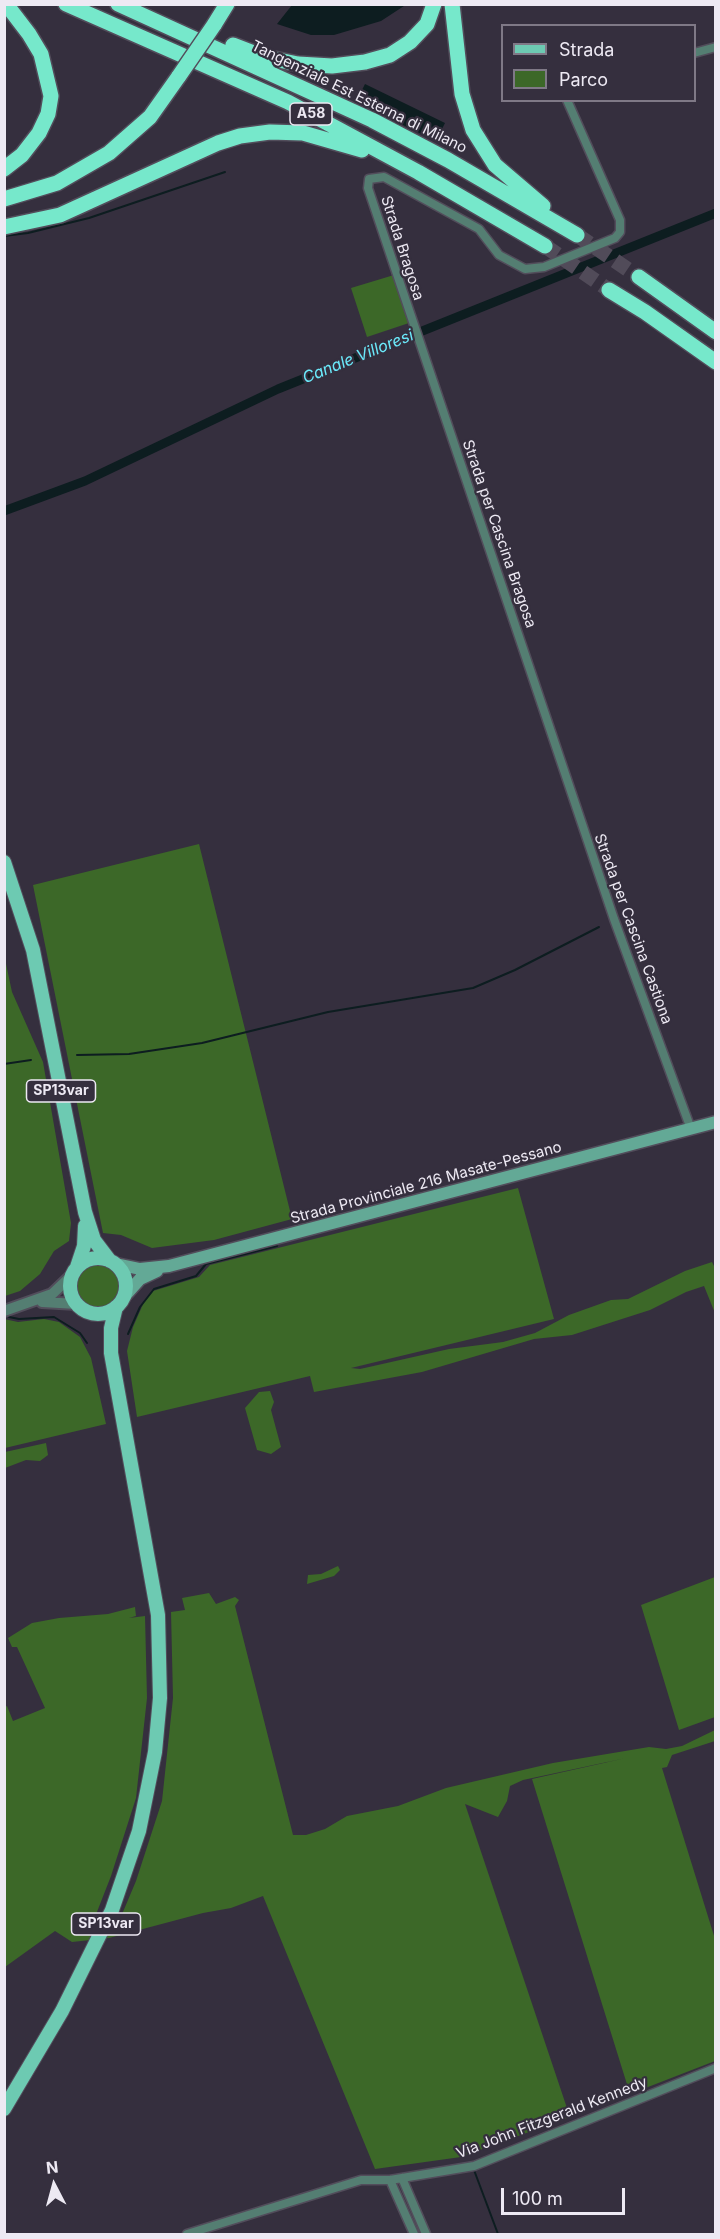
<!DOCTYPE html>
<style>
body{margin:0}
#map{position:relative;width:720px;height:2239px;overflow:hidden;background:#352f3e;font-family:Inter,sans-serif}
canvas{display:block}
.frame{position:absolute;inset:0;border:6px solid #ede9f3;pointer-events:none}
.legend{position:absolute;left:501px;top:24px;width:195px;height:78px;box-sizing:border-box;background:#352f3e;border:2px solid #7f7986;margin:0;padding:8px 10px;list-style:none;font-size:18px;color:#ede9f3}
.legend li{display:flex;align-items:center;gap:12px;height:30px}
.legend b{width:30px;border:2px solid #7f7986}
.north{position:absolute;left:24px;top:2155px;width:60px;height:60px;-webkit-text-stroke:4px #352f3e;paint-order:stroke;rotate:354deg;font-size:16px;font-weight:700;line-height:24px;text-align:center;color:#ede9f3}
.north::after{content:'';display:block;margin:auto;width:21px;height:27px;background:#ede9f3;clip-path:polygon(50% 0,100% 100%,50% 72%,0 100%)}
.scale{position:absolute;left:501px;top:2188px;width:124px;height:27px;box-sizing:border-box;border:3px solid #ede9f3;border-top:0;padding-left:8px;font-size:18px;line-height:21px;white-space:nowrap;color:#ede9f3;-webkit-text-stroke:4px #352f3e;paint-order:stroke}
</style>
<div id="map">
<canvas width="720" height="2239"></canvas>
<div class="frame"></div>
<ul class="legend">
<li><b style="height:8px;background:#6dcab2"></b>Strada</li>
<li><b style="height:16px;background:#3c6828"></b>Parco</li>
</ul>
<div class="north">N</div>
<div class="scale">100 m</div>
</div>
<script>
const context = document.querySelector('canvas').getContext('2d');
context.lineJoin = 'round';
function paint(path, color) {
  context.fillStyle = color;
  context.fill(path, 'evenodd');
}
function toPath(rows) {
  const path = new Path2D();
  for (const r of rows) {
    if (r.length === 3) {
      path.moveTo(r[0] + r[2], r[1]);
      path.arc(r[0], r[1], r[2], 0, 2 * Math.PI);
      continue;
    }
    path.moveTo(r[0], r[1]);
    for (let i = 2; i < r.length; i += 2) path.lineTo(r[i], r[i + 1]);
  }
  return path;
}
function trace(path, color, width, dash) {
  context.strokeStyle = color;
  context.lineWidth = width;
  context.lineCap = dash ? 'butt' : 'round';
  context.setLineDash(dash || []);
  context.stroke(path);
}
function write(font, color, halo, rows, align = 'center') {
  context.font = font + ' Inter,sans-serif';
  context.lineWidth = 4.5;
  context.setLineDash([]);
  context.textBaseline = 'middle';
  context.strokeStyle = halo;
  context.fillStyle = color;
  for (const [text, x, y, turn = 0] of rows) {
    context.save();
    context.translate(x, y);
    context.rotate((+turn || 0) * Math.PI / 180);
    context.textAlign = isNaN(turn) ? turn : align;
    if (halo) context.strokeText(text, 0, 0);
    context.fillText(text, 0, 0);
    context.restore();
  }
}
paint(toPath([
 [394,275,409,323,367,337,351,288],
 [199,844,292,1219,214,1240,152,1248,121,1235,103,1233,33,885],
 [5,959,12,992,43,1062,71,1223,69,1241,54,1251,40,1274,20,1291,5,1296],
 [518,1188,554,1319,351,1368,360,1369,449,1349,503,1342,535,1333,569,1315,611,1300,628,1299,685,1271,712,1262,715,1268,715,1313,704,1286,686,1292,650,1310,572,1335,534,1339,422,1372,314,1392,310,1376,137,1417,127,1351,133,1327,144,1302,153,1291,199,1277,210,1265],
 [98,1286,24],
 [4,1319,18,1322,44,1319,59,1322,80,1337,91,1358,106,1424,5,1448],
 [270,1391,274,1402,271,1410,281,1447,271,1454,257,1450,245,1408,259,1392],
 [46,1443,48,1455,40,1461,26,1460,5,1468,5,1452],
 [338,1566,340,1570,334,1576,307,1584,308,1575,321,1574],
 [715,1577,715,1717,679,1730,641,1605],
 [209,1593,216,1604,235,1597,239,1600,235,1606,293,1835,306,1835,325,1829,347,1816,398,1806,446,1788,553,1763,649,1747,666,1749,682,1746,715,1730,715,1741,672,1755,667,1767,662,1768,715,1939,715,2061,630,2094,532,1779,626,1758,523,1780,510,1786,507,1801,498,1817,465,1804,570,2117,461,2157,375,2169,263,1896,231,1908,203,1913,109,1938,72,1942,55,1931,5,1967,5,1707,7,1706,13,1721,45,1708,17,1647,12,1647,8,1638,32,1623,59,1618,108,1614,135,1607,136,1616,129,1618,145,1616,147,1698,136,1798,111,1876,95,1917,120,1919,136,1881,162,1801,173,1698,171,1612,185,1610,182,1598]
]), '#3c6828');
paint(toPath([
 [292,5,404,4,404,6,381,21,334,35,311,35,277,24],
 [365,84,445,123,436,141,403,125,387,108,360,94]
]), '#0d1d20');
trace(toPath([
 [4,236,28,233,89,218,225,172],
 [77,1055,129,1054,202,1043,328,1012,473,988,515,970,599,927],
 [4,1064,31,1060],
 [9,1317,19,1319,54,1317,80,1333,87,1343],
 [128,1334,140,1307,154,1289,196,1276,206,1264,277,1246],
 [474,2170,498,2234]
]), '#0d1d20', 2);
trace(toPath([
 [4,511,85,481,278,389,716,213]
]), '#0d1d20', 9);
trace(toPath([
 [577,235,639,277],
 [545,246,609,290]
]), '#514b59', 15, [15, 8]);
const minor = toPath([
 [694,53,716,47],
 [567,100,620,220,620,232,615,238,544,267,525,269,499,255,479,229,384,177,369,179,368,188,614,919,691,1129],
 [402,2178,426,2234],
 [390,2180,414,2234],
 [187,2234,361,2180,390,2180,474,2166,716,2068]
]);
const tertiary = toPath([
 [42,1302,77,1304],
 [4,1311,52,1294,72,1275]
]);
const secondary = toPath([
 [116,1264,140,1269,169,1266,716,1122],
 [123,1298,140,1279,157,1271]
]);
const primary = toPath([
 [4,862,33,950,85,1212,94,1240,110,1261],
 [98,1286,28],
 [77,1267,84,1246,85,1226],
 [4,2109,62,2011,112,1910,139,1831,155,1752,160,1698,158,1615,111,1353,111,1328,116,1307]
]);
const motorway = toPath([
 [66,4,288,102,418,172,545,246],
 [118,4,372,120,448,160,577,235],
 [452,4,462,94,473,130,495,165,543,206],
 [214,25,227,4],
 [233,45,264,57,298,64,332,66,365,62,390,55,410,42,427,24,434,4],
 [4,169,22,155,39,133,48,114,51,96,41,54,29,34,6,4],
 [4,199,57,183,109,153,150,117,179,76],
 [4,227,60,215,218,143,240,136,270,132,303,133,362,150],
 [639,277,716,332],
 [609,290,645,312,716,362]
]);
trace(minor, '#524d5b', 11);
trace(tertiary, '#524d5b', 14);
trace(secondary, '#524d5b', 15);
trace(primary, '#524d5b', 16);
trace(motorway, '#524d5b', 18);
trace(minor, '#547e72', 8);
trace(tertiary, '#547e72', 10);
trace(secondary, '#63a996', 12);
trace(primary, '#6dcab2', 14);
trace(motorway, '#76e8cb', 15);
const motorwayBridge = toPath([
 [179,76,214,25]
]);
trace(motorwayBridge, '#524d5b', 18, []);
trace(motorwayBridge, '#76e8cb', 15);
for (const [x, y, w] of [
 [311,114,42],
 [61,1091,69],
 [106,1924,69]
]) {
  const box = new Path2D();
  box.roundRect(x - w / 2, y - 11, w, 22, 4.5);
  context.fillStyle = '#352f3e';
  context.fill(box);
  trace(box, '#ede9f3', 1.5);
}
write('bold 14px', '#ede9f3', null, [
 ["A58",311,114],
 ["SP13var",61,1091],
 ["SP13var",106,1924]
]);
write('15px', '#ede9f3', '#352f3e', [
 ["Tangenziale Est Esterna di Milano",359,97,26],
 ["Strada Bragosa",402,248,72],
 ["Strada per Cascina Bragosa",499,534,71],
 ["Strada per Cascina Castiona",633,929,70],
 ["Strada Provinciale 216 Masate-Pessano",426,1183,-15],
 ["Via John Fitzgerald Kennedy",552,2118,-21]
]);
write('italic 16px', '#6beafb', '#352f3e', [
 ["Canale Villoresi",358,357,-22]
]);
</script>
